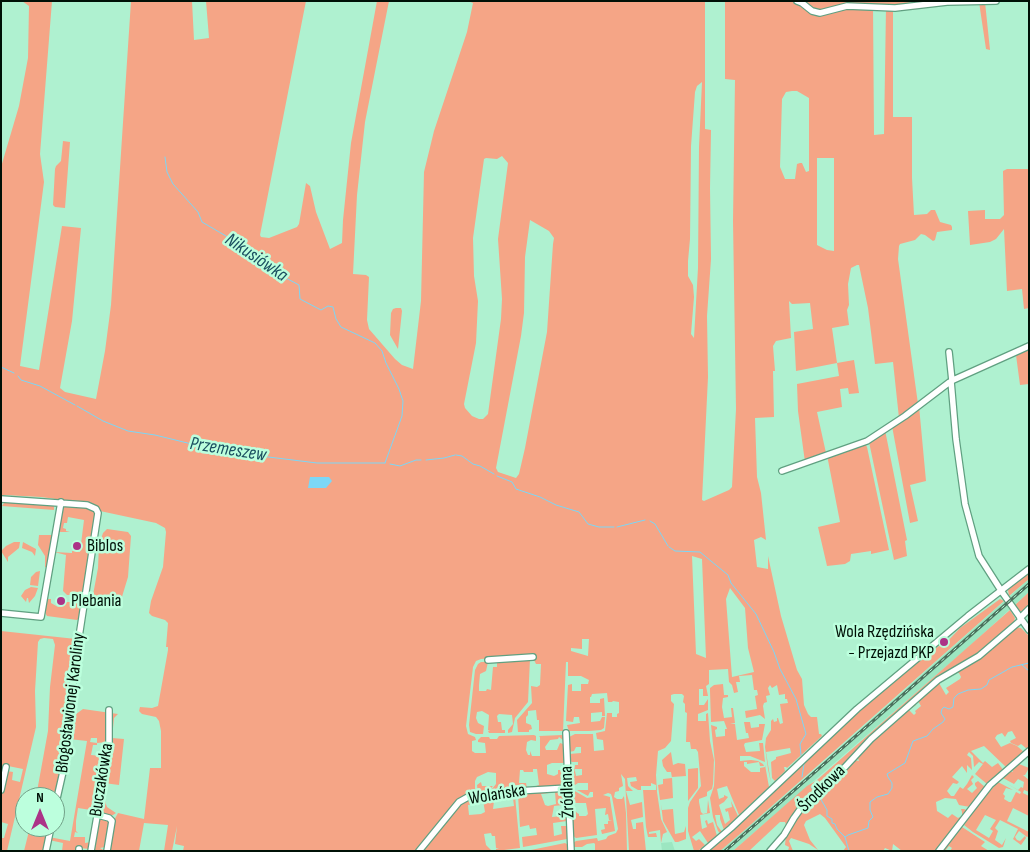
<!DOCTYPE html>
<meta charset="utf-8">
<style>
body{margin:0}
#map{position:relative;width:1030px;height:852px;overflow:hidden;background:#aff1d0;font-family:"Sofia Sans Condensed",sans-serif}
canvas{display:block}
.frame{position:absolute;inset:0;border:2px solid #001107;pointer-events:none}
.north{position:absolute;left:15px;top:787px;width:50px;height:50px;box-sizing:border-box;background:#bcffdd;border:1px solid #71a087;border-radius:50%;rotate:0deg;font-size:14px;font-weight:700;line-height:20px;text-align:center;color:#001107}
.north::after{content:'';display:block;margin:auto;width:18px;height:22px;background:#ac3387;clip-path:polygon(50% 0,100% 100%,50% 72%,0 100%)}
</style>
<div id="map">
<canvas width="1030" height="852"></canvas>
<div class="frame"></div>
<div class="north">N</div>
</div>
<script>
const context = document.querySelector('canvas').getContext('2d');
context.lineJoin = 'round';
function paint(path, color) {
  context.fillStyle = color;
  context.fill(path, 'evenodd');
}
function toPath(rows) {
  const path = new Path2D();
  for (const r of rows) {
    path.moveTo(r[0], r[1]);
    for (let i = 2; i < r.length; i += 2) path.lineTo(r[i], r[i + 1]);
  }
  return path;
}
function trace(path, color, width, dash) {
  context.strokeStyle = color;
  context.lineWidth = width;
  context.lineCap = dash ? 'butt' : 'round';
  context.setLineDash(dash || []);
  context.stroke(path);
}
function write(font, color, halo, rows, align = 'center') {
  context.font = font + ' "Sofia Sans Condensed",sans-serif';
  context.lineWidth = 5;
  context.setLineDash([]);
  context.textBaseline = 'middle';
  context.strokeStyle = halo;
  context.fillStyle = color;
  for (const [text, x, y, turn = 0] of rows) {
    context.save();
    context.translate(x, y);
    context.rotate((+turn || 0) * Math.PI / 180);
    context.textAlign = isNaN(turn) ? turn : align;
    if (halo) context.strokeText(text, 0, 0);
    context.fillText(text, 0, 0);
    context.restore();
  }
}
paint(toPath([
 [1029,579,1029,592,973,643,733,851,720,851,809,775],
 [672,842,675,851,662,851,661,843]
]), '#9ce6c1');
paint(toPath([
 [22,1,52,1,40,154,44,182,20,366,39,370,62,226,81,228,72,321,60,388,65,392,96,399,105,351,111,305,131,1,192,1,194,40,209,38,206,1,306,1,260,235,261,237,269,238,297,227,299,224,306,183,310,186,316,212,330,249,342,243,343,220,351,143,377,1,389,1,365,122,357,195,353,274,366,275,369,277,367,320,369,329,395,359,402,365,413,369,421,301,424,172,434,131,467,32,473,3,468,1,705,1,705,129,711,130,710,188,711,259,707,316,708,377,702,500,704,501,729,490,732,487,736,409,733,221,735,80,725,79,725,1,793,1,800,3,813,12,846,8,873,7,874,135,884,134,886,8,893,9,893,117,912,117,912,178,914,215,927,214,931,210,935,210,940,222,951,225,952,227,952,230,937,232,935,240,933,241,925,235,921,234,915,240,900,244,899,246,898,259,918,404,899,418,893,362,875,364,868,308,859,265,857,265,851,268,848,284,849,305,847,310,849,325,832,328,837,363,854,360,859,393,849,394,848,388,840,389,842,407,817,412,826,453,805,462,798,411,797,384,839,376,837,363,796,371,794,332,813,329,810,303,792,304,789,301,791,338,776,341,773,346,775,371,773,371,774,417,755,418,757,477,761,493,766,540,761,537,754,540,757,567,768,569,768,556,781,616,797,670,802,679,804,705,808,714,811,717,817,717,819,734,821,734,822,736,787,768,786,767,784,767,785,771,775,781,772,778,771,762,776,759,776,757,791,753,790,748,766,752,771,783,768,769,765,747,766,738,771,730,771,721,773,719,774,722,777,721,777,718,778,718,780,724,783,723,780,704,788,703,787,699,785,699,785,694,779,695,777,685,772,688,770,685,768,688,770,695,766,696,767,702,764,703,763,706,765,719,760,715,746,718,745,711,757,709,755,696,758,695,757,690,754,690,752,675,739,676,740,682,736,682,738,692,734,693,732,685,729,682,728,669,709,670,709,684,706,686,708,696,703,696,703,689,699,689,699,705,704,705,708,699,708,710,698,714,698,721,706,721,706,714,708,713,710,741,714,760,713,784,712,789,707,792,707,796,699,799,699,802,701,812,703,814,707,813,708,800,710,813,700,815,702,829,707,827,705,821,707,820,708,824,713,822,717,836,708,843,700,831,692,837,696,841,699,839,705,845,698,851,694,851,688,831,688,808,690,802,701,786,698,752,696,749,691,749,690,742,686,742,687,713,685,712,685,704,683,702,684,696,682,694,674,694,671,695,671,701,674,704,671,741,665,748,658,751,656,775,657,792,661,819,667,832,663,834,661,843,660,830,649,832,649,834,656,833,657,837,648,837,646,827,643,790,656,790,656,785,651,783,651,786,641,786,641,790,638,790,631,786,630,782,637,781,636,777,627,778,628,786,633,791,626,791,630,805,642,802,643,817,631,820,633,829,636,829,636,823,643,822,646,851,629,851,625,779,621,774,623,786,619,788,619,791,615,792,614,797,617,799,622,799,624,796,626,813,627,851,595,851,595,844,594,843,587,844,582,847,573,847,573,843,576,841,597,838,598,841,606,839,608,836,616,833,618,829,612,797,611,794,608,793,603,795,610,797,610,799,615,831,602,834,601,830,605,829,604,824,608,824,608,821,612,820,609,820,608,814,605,815,606,808,595,809,597,835,576,838,572,835,571,811,575,810,577,813,579,814,579,816,586,816,588,814,586,803,571,803,571,791,573,790,587,798,593,797,593,792,590,792,588,796,577,790,588,790,588,783,578,783,572,787,570,786,570,767,574,766,576,776,582,775,582,769,575,769,575,765,578,765,578,762,572,762,569,760,569,754,581,753,581,747,576,747,574,751,569,752,569,737,575,734,593,734,594,751,604,750,603,740,597,739,596,733,605,731,607,713,612,713,612,717,617,717,617,714,619,713,619,702,613,701,612,702,608,702,607,693,592,694,591,697,590,697,590,703,600,703,600,699,604,698,605,716,602,716,602,712,591,713,591,722,600,721,602,717,605,717,604,728,601,730,589,731,569,731,567,725,580,723,579,717,574,717,573,722,566,721,568,685,572,684,572,691,581,691,581,684,588,684,589,680,581,676,568,676,568,662,566,662,563,731,539,731,539,720,537,720,536,710,528,711,528,715,526,717,526,723,531,725,532,729,529,730,529,732,518,732,517,720,532,703,531,686,537,687,540,685,541,664,536,664,534,660,534,653,533,653,531,655,481,659,476,661,473,667,466,726,468,734,475,737,476,740,472,741,472,751,475,753,486,753,485,743,478,742,478,740,481,737,489,737,490,739,497,739,499,736,534,735,536,736,536,741,531,740,527,742,526,750,528,755,530,755,530,751,532,756,540,756,540,737,539,736,562,735,564,737,563,740,559,737,558,739,550,740,545,747,546,750,557,750,560,743,563,744,565,763,552,763,547,765,547,774,554,776,558,774,558,770,565,770,566,782,563,785,537,787,536,786,539,785,537,769,533,769,533,772,524,772,523,770,520,770,519,783,526,783,527,788,491,793,492,789,496,784,496,773,488,772,477,777,475,781,475,794,468,795,417,851,183,851,184,846,175,844,177,826,172,851,164,851,168,825,144,823,139,851,108,851,113,822,118,813,144,819,150,768,161,768,161,731,159,721,156,717,142,714,139,711,140,707,152,708,158,706,168,650,168,647,166,647,168,623,165,620,152,616,149,613,151,601,163,567,166,532,165,528,156,523,100,511,79,502,41,497,4,495,1,497,1,167,19,106,28,58,29,6],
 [702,82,699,147,698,268,694,338,691,334,694,297,693,285,688,276,688,261,690,239,691,146,695,92,697,86],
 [792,91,797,91,809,98,809,171,806,172,802,163,800,163,797,164,795,179,785,179,780,167,782,99,786,92],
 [502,156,508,163,498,239,502,299,501,319,488,414,483,419,479,419,472,416,465,408,464,404,476,343,478,301,474,276,473,238,484,159,486,158,497,159],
 [817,158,834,158,834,251,827,250,817,245],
 [530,220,549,231,554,238,553,244,547,332,525,448,519,474,516,478,498,472,496,468,521,336,524,313,525,257],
 [692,556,702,559,706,658,696,654],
 [730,588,745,608,748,648,754,672,732,677,726,599],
 [582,639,589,639,588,656,571,651,571,648,582,649],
 [801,1,909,1,911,5,874,5,831,10,815,10],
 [979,2,985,2,990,50,986,49],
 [63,141,70,142,65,208,55,207,53,205,55,169,56,166,61,161],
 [1007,169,1029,169,1029,308,1024,309,1022,289,1007,291,1004,229,996,239,990,242,970,245,968,211,985,210,985,219,1000,219,1004,215,1003,173,1003,171],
 [396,308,401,308,402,311,398,349,390,335,391,313,393,309],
 [1029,348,1029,384,1020,385,1016,355],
 [919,406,926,481,910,485,918,521,910,523,892,426],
 [885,430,907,540,905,541,907,556,894,560,869,442],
 [865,444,867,447,889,550,871,554,871,551,851,554,850,561,845,564,827,566,818,527,840,522,827,455],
 [19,502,52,505,54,506,54,510,2,506,4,503],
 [64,506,77,506,90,508,95,513,79,618,77,620,47,616,44,611,47,599,51,599,51,603,58,607,63,606,63,603,66,604,66,602,71,602,72,595,67,595,63,591,66,555,54,552,72,553,72,551,80,552,84,520,68,517,67,523,64,523,63,528,66,529,66,531,70,532,58,532,62,510],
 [107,529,128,532,131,536,128,577,121,600,118,605,97,601,93,595,98,568,99,545,103,533],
 [39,535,54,535,48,568,45,567,45,556,38,545],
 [14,542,20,542,19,548,8,557,8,562,1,551,6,546],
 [23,542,36,549,35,556,32,552,22,548],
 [40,571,38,586,30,585,31,577,36,572],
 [1029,572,1029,579,1009,596,1008,590],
 [31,587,38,588,35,596,29,603,28,598,27,598,26,602,21,596,25,590],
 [1029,592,1029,605,1023,611,1020,611,1015,605],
 [1000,599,1004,601,747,828,720,851,708,851,729,835,732,830,756,807,757,808,781,785,781,784,862,708,927,654,939,646,945,644,960,628],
 [1010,610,1015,618,1013,624,983,650,904,708,786,825,785,822,780,822,749,851,733,851,807,786,817,780],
 [1015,627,1021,628,1029,636,1029,747,1027,749,1021,744,1018,746,1011,743,1010,741,1016,738,1012,731,1008,732,1005,737,1002,733,997,735,995,738,1001,747,1010,743,1017,746,1025,753,1007,768,984,746,971,751,983,763,985,761,992,767,998,763,1004,771,987,784,975,774,983,764,979,762,974,767,973,756,969,752,967,755,971,758,972,770,967,765,967,773,962,766,952,777,959,782,957,784,953,783,947,791,951,796,954,796,960,787,963,789,967,784,972,775,976,779,974,777,971,780,973,784,967,789,972,793,977,788,975,785,975,783,978,781,985,787,970,807,959,805,956,799,945,798,936,802,937,811,948,818,952,814,958,818,962,816,962,812,961,809,964,809,968,811,937,851,902,851,893,844,892,851,885,848,883,851,843,851,846,847,825,818,820,814,806,821,804,825,810,840,818,850,809,844,791,838,789,841,793,851,788,851,789,847,785,845,786,835,804,807,854,760,859,761,857,756,869,744,914,703,916,705,909,710,914,715,916,713,915,711,921,706,918,701,939,683,946,695,949,692,946,688,960,679,961,677,959,673,956,673,943,681,941,681,991,649,993,650,993,647],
 [1,631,76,639,64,764,55,797,36,797,48,731,50,687,55,645,53,639,44,638,40,639,38,642,35,691,36,727,7,851,1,851,1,838,4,838,8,824,1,822,1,798,7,771,13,772,12,780,20,782,23,769,3,765,1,786],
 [530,659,528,702,515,718,512,732,508,733,508,730,513,724,512,715,499,714,497,716,498,722,501,722,502,730,505,730,505,733,489,733,488,731,490,731,488,730,489,715,482,711,477,712,476,718,478,723,484,726,483,734,476,734,470,732,469,725,475,670,478,664,481,662,488,662,486,671,480,674,479,685,479,691,486,691,487,689,491,690,493,667,497,667,497,663,493,663,499,661],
 [723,684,724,695,728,695,728,697,723,698,722,707,724,718,732,717,731,708,733,708,735,723,730,724,735,724,737,740,749,738,748,733,746,733,744,722,750,722,751,728,759,727,759,724,765,724,762,740,745,743,744,745,746,752,760,751,759,743,763,743,765,762,750,756,740,756,740,761,751,760,758,761,763,764,764,766,760,766,759,762,747,764,747,762,744,762,744,766,751,772,760,772,760,768,765,767,765,765,769,787,739,815,727,786,717,789,719,799,724,797,724,795,728,797,724,802,719,805,725,824,730,820,728,811,726,812,725,809,732,807,731,801,738,816,724,830,720,819,720,815,715,815,717,825,722,832,720,833,718,831,713,817,710,798,714,786,715,763,711,725,717,727,717,729,715,730,716,737,725,736,725,729,727,729,724,721,711,722,710,691,710,688,714,685],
 [83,709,118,714,114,718,112,738,124,739,119,785,104,783,107,742,97,743,97,738,91,738,90,742,97,743,97,745,93,745,91,755,101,756,103,750,106,750,97,811,78,808,76,821,76,831,78,833,75,832,74,837,85,837,85,843,91,842,90,849,79,848,78,851,62,851,63,843,49,840,49,837,70,841,87,741,69,739,72,717],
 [671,752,673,765,678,763,685,764,686,776,672,777,673,798,660,800,658,785,663,784,663,779,672,778,671,772,667,772,663,766,662,760],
 [1019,764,1029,768,1025,775,1023,775,1029,780,1029,792,1024,790,1023,793,1029,796,1029,816,1013,808,1007,821,1029,832,1029,836,1027,837,1019,831,1015,837,1017,840,1020,841,1025,836,1026,838,1021,845,1013,839,1018,829,1000,820,995,828,998,831,995,840,1002,845,1006,838,1003,847,999,848,973,832,964,825,980,802,998,782,1013,790,1006,788,1003,794,1005,796,1004,799,1009,802,1011,802,1016,792,1020,794,1021,792,1001,780,1018,790,1021,787,1023,788,1024,782,1018,779,1014,784,1003,778,1010,771,1013,772,1012,769],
 [985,815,996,820,990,829,993,831,989,838,976,830],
 [698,768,698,788,688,801,688,769],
 [481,782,482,786,493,786,490,789,490,793,478,794,477,785],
 [103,790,105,790,104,798,107,807,116,813,113,815,109,816,101,813],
 [557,790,565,792,567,807,563,807,563,805,554,806,552,817,562,816,562,811,567,812,567,821,553,823,554,836,562,834,561,826,568,826,567,839,523,847,522,837,537,835,536,828,530,829,529,825,520,827,518,795,520,793,549,791,549,793,541,794,545,805,548,806,556,804,555,792,557,792],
 [508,794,508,798,506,799,494,801,493,809,514,806,513,798,515,796,520,848,496,851,496,849,499,848,496,848,495,836,492,836,491,833,484,834,486,845,492,851,421,851,457,806,469,798,470,801,479,800,475,804,468,805,469,815,481,814,485,812,483,800,485,797],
 [661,804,662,810,673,809,675,834,684,832,686,826,686,839,678,842,675,842,663,821],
 [99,819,110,822,105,847,100,848,105,851,92,851],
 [30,827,50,827,45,851,24,851],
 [962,827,985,842,981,846,989,851,950,851,952,848,949,846,945,851,943,851],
 [565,843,568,845,569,851,526,851]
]), '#f5a586');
paint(toPath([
 [310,477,329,477,332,481,326,488,308,488]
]), '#7cd7f6');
trace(toPath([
 [165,157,167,172,173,184,198,212,202,222,226,236,242,248,251,251,254,260,279,268,284,277,299,285,300,299,321,310,328,306,333,307,336,319,341,327,375,343,382,351,386,363,399,389,403,401,402,416,385,463],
 [1,367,14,373],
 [18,376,21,380,40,386,75,405],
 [77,406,103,421,128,431,155,435,220,451,317,463,385,463],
 [456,455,462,456,473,464,480,466,494,474],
 [426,460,444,458,455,455],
 [390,464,400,466,416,460,421,460],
 [497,476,512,482,516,489,540,497,556,505,579,512,588,524,599,527,614,527],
 [650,521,655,524,668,546],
 [617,527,645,520],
 [669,547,675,551,700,552,728,575,731,583],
 [731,583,756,614,774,652,780,669,796,699,806,734,800,744,801,755],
 [1022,665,1029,671],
 [802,777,804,764],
 [811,787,814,791],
 [819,796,827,810,827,816,832,819,832,823,835,824,837,829,845,837,849,851],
 [845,837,848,835,868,828,869,821,873,817,870,810,870,802,877,797,888,794,892,788,892,783,888,777,887,774,905,763,913,741,927,736,933,729,943,722,945,719,941,713,942,709,944,707,949,709,953,707,954,698,958,694,968,690,981,689,987,685,989,680,1012,667,1029,663]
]), '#7cd7f6', 1);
const minor = toPath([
 [797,1,802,3,812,11,820,13,847,6,895,8,947,2,996,1],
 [949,352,952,381],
 [951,381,956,439,965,504,979,556,1002,592,1029,630],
 [782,471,867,441,905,416,951,381,1029,346],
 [1,499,87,505,96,509,98,513,75,663,65,763,55,807],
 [1,613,41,617,61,502],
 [1020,618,1029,609],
 [488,660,533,657],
 [566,733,571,851],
 [1,790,6,767],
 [98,815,109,818,112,821,107,851],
 [46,851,51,827],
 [79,851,79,849],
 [91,851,109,747,109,710],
 [419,851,459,802,468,797,517,791,568,788],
 [704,851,731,828,857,709,968,616,1029,569],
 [770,851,784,835,794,818,804,804,845,767,871,739,938,680,979,656,1021,620],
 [939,851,990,785,1029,751]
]);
trace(minor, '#60a081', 8);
trace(minor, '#fff', 5.5);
const rail = toPath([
 [725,851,1029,584]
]);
trace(rail, '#4a705c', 3);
trace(rail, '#bcffdd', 1, [4]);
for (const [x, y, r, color] of [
 [77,546,5,"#ac3387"],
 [61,601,5,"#ac3387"],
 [944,642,5,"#ac3387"]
]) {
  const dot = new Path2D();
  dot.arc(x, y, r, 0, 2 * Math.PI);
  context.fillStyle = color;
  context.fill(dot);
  trace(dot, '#bcffdd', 2);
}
write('18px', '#001107', '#bcffdd', [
 ["Biblos",87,546],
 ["Plebania",71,601],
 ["Wola Rzędzińska",934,632,"right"],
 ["- Przejazd PKP",934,653,"right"]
], 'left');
write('18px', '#001107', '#bcffdd', [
 ["Błogosławionej Karoliny",71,703,-83],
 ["Buczakówka",102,780,-81],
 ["Środkowa",822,789,-45],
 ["Źródlana",568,792,-92],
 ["Wolańska",497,795,-9]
]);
write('italic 19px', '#1b4f60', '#bcffdd', [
 ["Nikusiówka",256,258,34],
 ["Przemeszew",228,450,9]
]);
</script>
